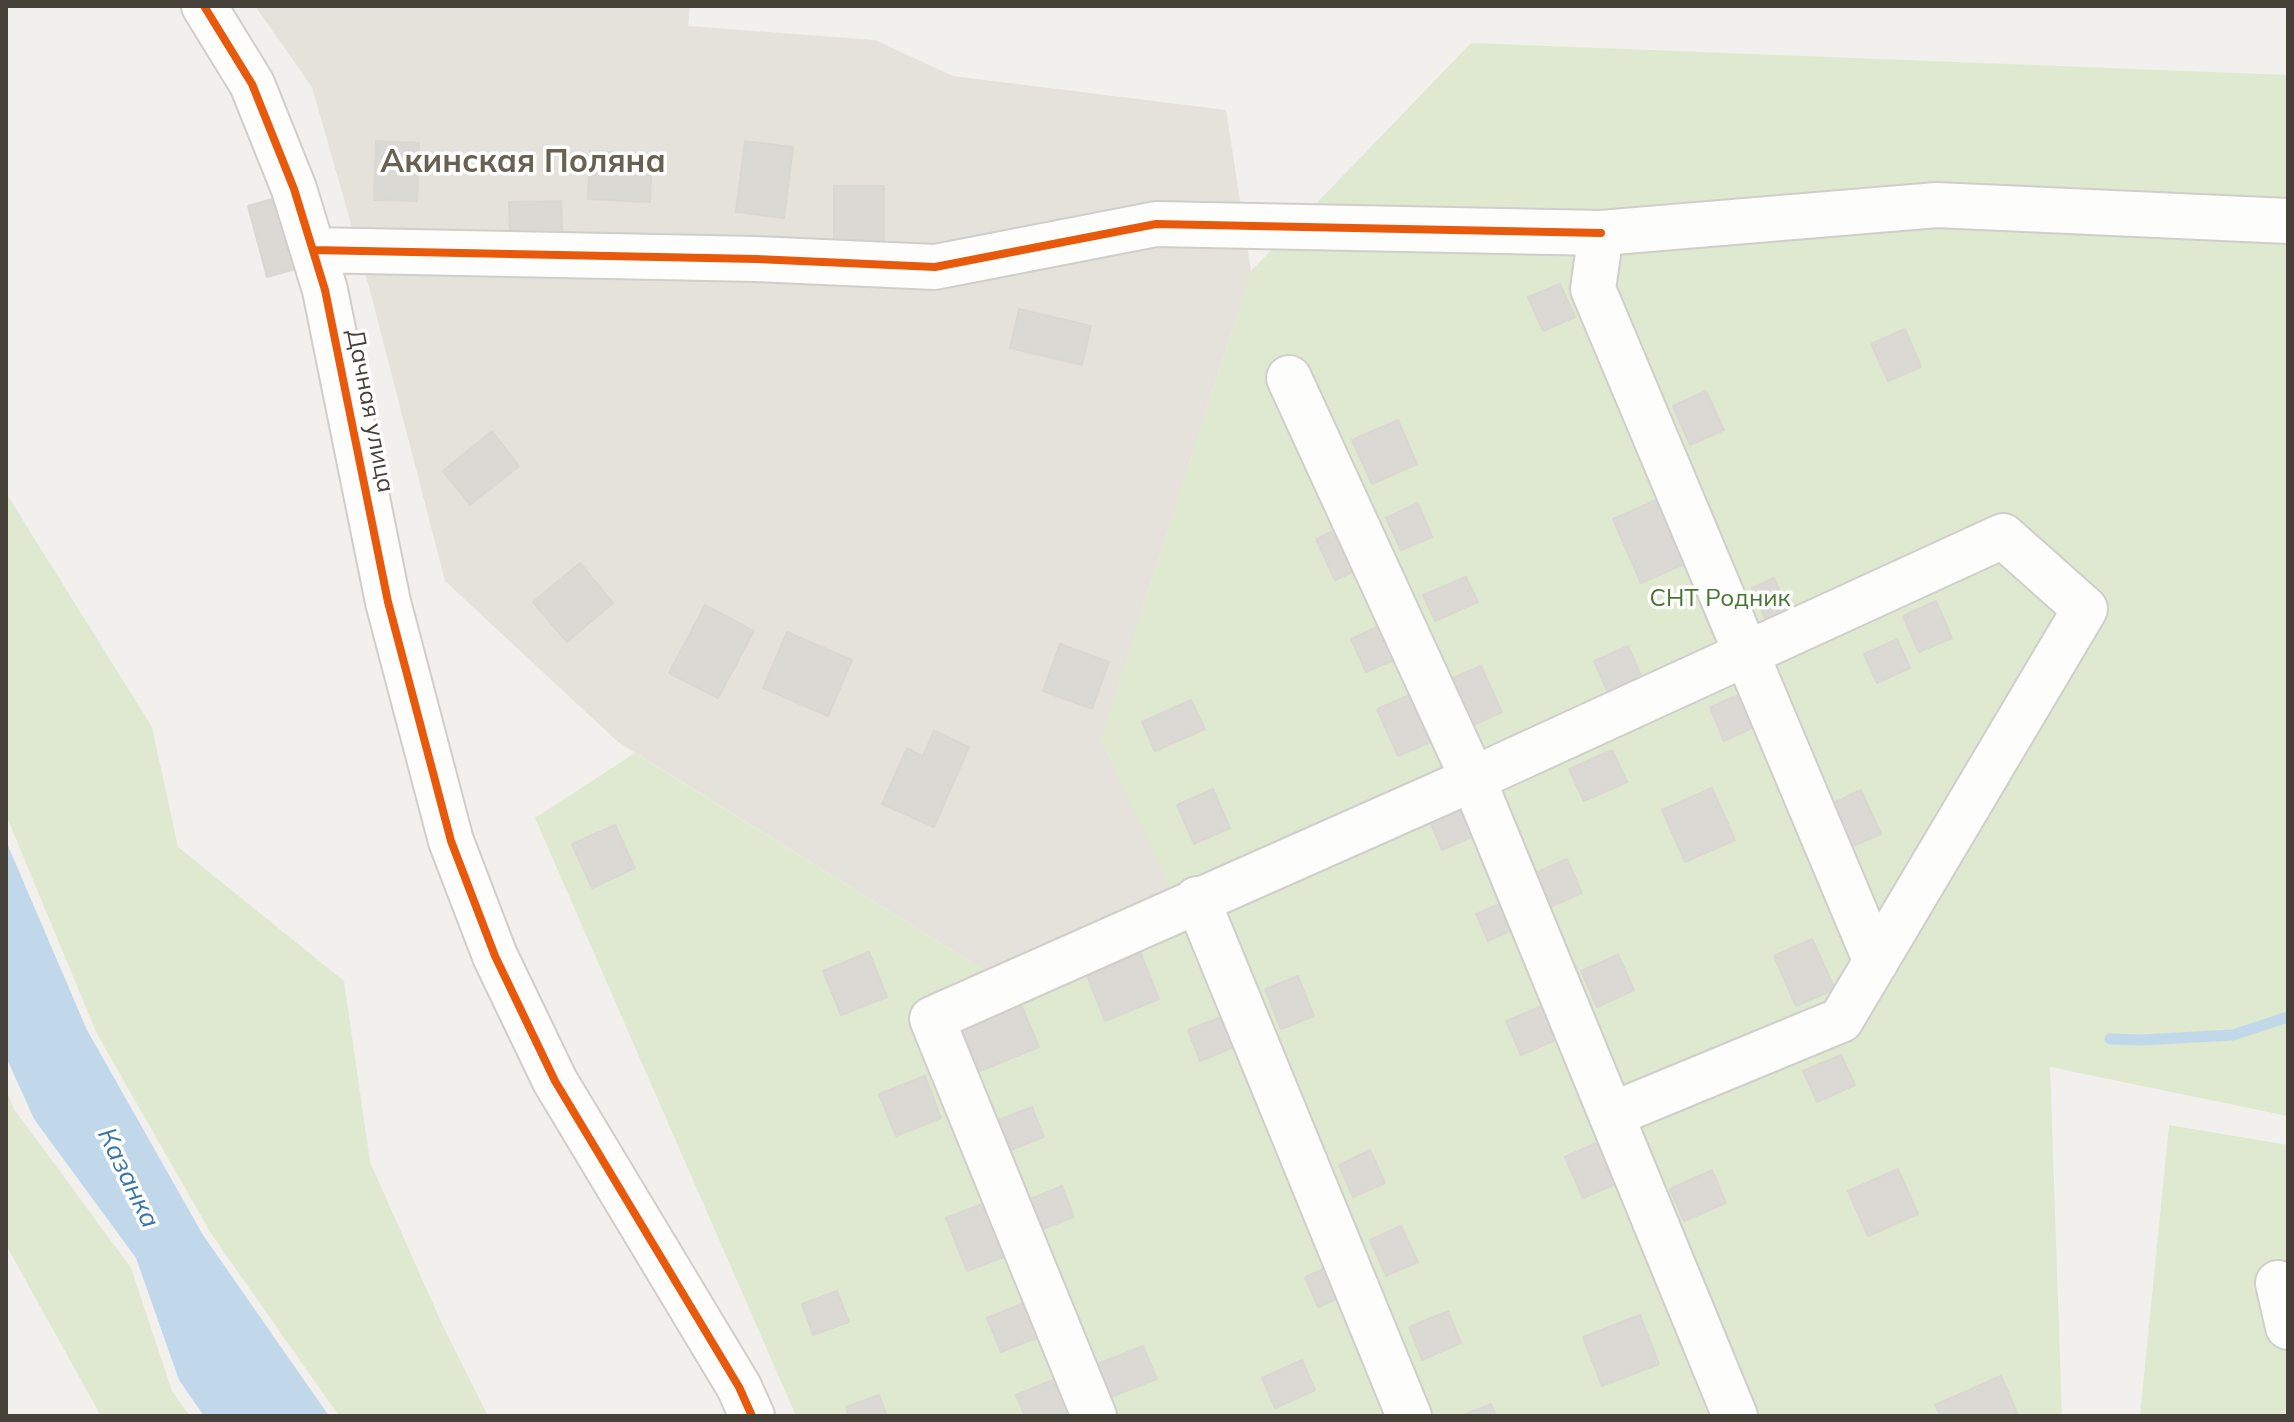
<!DOCTYPE html>
<meta charset="utf-8">
<style>
body{margin:0}
#map{position:relative;width:2294px;height:1422px;overflow:hidden;background:#f2f0ec;font-family:Mulish,sans-serif}
canvas{display:block}
.frame{position:absolute;inset:0;border:8px solid #474239;pointer-events:none}
</style>
<div id="map">
<canvas width="2294" height="1422"></canvas>
<div class="frame"></div>
</div>
<script>
const context = document.querySelector('canvas').getContext('2d');
context.lineJoin = 'round';
function paint(path, color) {
  context.fillStyle = color;
  context.fill(path, 'evenodd');
}
function toPath(rows) {
  const path = new Path2D();
  for (const r of rows) {
    path.moveTo(r[0], r[1]);
    for (let i = 2; i < r.length; i += 2) path.lineTo(r[i], r[i + 1]);
  }
  return path;
}
function trace(path, color, width, dash) {
  context.strokeStyle = color;
  context.lineWidth = width;
  context.lineCap = dash ? 'butt' : 'round';
  context.setLineDash(dash || []);
  context.stroke(path);
}
function write(font, color, halo, rows, align = 'center') {
  context.font = font + ' Mulish,sans-serif';
  context.lineWidth = 7;
  context.setLineDash([]);
  context.textBaseline = 'middle';
  context.strokeStyle = halo;
  context.fillStyle = color;
  for (const [text, x, y, turn = 0] of rows) {
    context.save();
    context.translate(x, y);
    context.rotate((+turn || 0) * Math.PI / 180);
    context.textAlign = isNaN(turn) ? turn : align;
    if (halo) context.strokeText(text, 0, 0);
    context.fillText(text, 0, 0);
    context.restore();
  }
}
paint(toPath([
 [255,6,690,6,688,26,875,40,953,76,1226,110,1251,271,1101,739,1178,904,1006,984,618,742,445,581,369,287,312,87]
]), '#e5e2db');
paint(toPath([
 [1471,43,2288,75,2288,1116,2050,1067,2062,1416,796,1416,535,818,635,753,1006,984,1177,904,1101,739,1251,271],
 [6,493,152,727,178,847,344,981,370,1162,442,1324,488,1416,339,1416,212,1235,97,1034,6,815],
 [6,1090,14,1109,131,1268,172,1391,190,1416,101,1416,6,1245],
 [2169,1125,2288,1145,2288,1416,2140,1416]
]), '#dee9cf');
paint(toPath([
 [6,841,87,1030,203,1235,329,1416,204,1416,179,1380,136,1258,34,1119,6,1057]
]), '#c1d8eb');
trace(toPath([
 [2110,1039,2141,1040,2233,1035,2288,1017]
]), '#c1d8eb', 11);
const building = toPath([
 [376,141,419,143,417,201,374,200,376,141],
 [745,141,793,147,784,218,736,212,745,141],
 [590,151,652,154,650,202,588,199,590,151],
 [834,186,884,186,884,246,834,246,834,186],
 [283,196,302,267,267,277,248,206,283,196],
 [561,201,562,233,510,234,509,202,561,201],
 [1560,284,1575,317,1543,331,1528,297,1560,284],
 [1019,309,1091,326,1082,365,1010,348,1019,309],
 [1905,329,1921,367,1888,381,1871,344,1905,329],
 [1706,391,1724,430,1690,445,1673,406,1706,391],
 [1398,420,1417,464,1372,484,1352,440,1398,420],
 [492,431,519,466,470,505,443,471,492,431],
 [1663,497,1691,561,1641,583,1613,519,1663,497],
 [1418,503,1432,537,1401,550,1386,518,1418,503],
 [1342,527,1361,568,1335,580,1316,539,1342,527],
 [580,563,613,603,567,642,533,602,580,563],
 [1466,577,1478,602,1435,621,1423,595,1466,577],
 [1774,578,1792,618,1769,627,1752,588,1774,578],
 [1936,601,1952,638,1919,652,1903,616,1936,601],
 [705,605,754,631,718,698,669,673,705,605],
 [1386,623,1401,657,1366,672,1351,639,1386,623],
 [787,632,852,660,828,716,763,688,787,632],
 [1897,639,1910,668,1877,683,1864,654,1897,639],
 [1060,644,1109,662,1092,709,1043,691,1060,644],
 [1628,646,1643,680,1609,695,1594,661,1628,646],
 [1481,666,1502,712,1471,726,1451,679,1481,666],
 [1419,691,1440,738,1398,756,1377,709,1419,691],
 [1746,692,1761,724,1724,741,1710,707,1746,692],
 [1191,700,1205,729,1155,751,1142,722,1191,700],
 [934,731,969,747,934,827,882,804,907,748,923,756,934,731],
 [1612,750,1627,782,1584,801,1569,769,1612,750],
 [1712,788,1735,840,1685,862,1662,810,1712,788],
 [1213,789,1230,828,1194,844,1177,805,1213,789],
 [1861,790,1881,834,1844,850,1825,807,1861,790],
 [1466,800,1481,833,1442,850,1428,817,1466,800],
 [615,825,635,868,592,888,572,844,615,825],
 [1567,859,1582,893,1545,909,1530,875,1567,859],
 [1507,901,1519,927,1488,941,1476,914,1507,901],
 [1812,939,1835,989,1796,1006,1774,956,1812,939],
 [869,952,887,997,841,1015,823,971,869,952],
 [1141,954,1159,999,1105,1021,1087,976,1141,954],
 [1618,955,1634,990,1597,1007,1581,971,1618,955],
 [1298,976,1314,1016,1281,1029,1265,989,1298,976],
 [1547,1004,1562,1037,1521,1055,1506,1021,1547,1004],
 [1021,1005,1039,1047,980,1071,962,1028,1021,1005],
 [1229,1014,1241,1044,1200,1061,1188,1030,1229,1014],
 [1841,1055,1855,1085,1817,1102,1803,1071,1841,1055],
 [925,1076,941,1118,896,1136,879,1094,925,1076],
 [1032,1107,1044,1137,1008,1151,996,1121,1032,1107],
 [1603,1140,1622,1181,1583,1198,1565,1157,1603,1140],
 [1370,1150,1385,1183,1353,1197,1339,1165,1370,1150],
 [1898,1169,1918,1214,1868,1236,1848,1191,1898,1169],
 [1712,1170,1726,1203,1684,1221,1670,1189,1712,1170],
 [1062,1186,1074,1217,1040,1230,1028,1200,1062,1186],
 [985,1203,1007,1256,967,1271,946,1218,985,1203],
 [1401,1226,1418,1262,1386,1276,1370,1240,1401,1226],
 [1333,1265,1346,1295,1318,1307,1305,1277,1333,1265],
 [837,1291,849,1322,813,1335,802,1304,837,1291],
 [1029,1301,1043,1335,1001,1352,987,1318,1029,1301],
 [1448,1311,1461,1343,1422,1360,1409,1327,1448,1311],
 [1640,1315,1659,1364,1602,1386,1583,1337,1640,1315],
 [1143,1346,1157,1379,1108,1398,1095,1365,1143,1346],
 [1302,1360,1315,1390,1275,1408,1262,1378,1302,1360],
 [2001,1376,2018,1415,1941,1416,1935,1405,2001,1376],
 [1060,1377,1074,1413,1067,1416,1025,1416,1016,1395,1060,1377],
 [879,1395,887,1416,849,1416,846,1407,879,1395],
 [1491,1404,1496,1416,1461,1416,1491,1404]
]);
paint(building, '#dbd9d4');
trace(building, '#dad7d2', 2);
const minor = toPath([
 [204,6,252,84,294,189,325,290,388,602,451,841,495,956,555,1081,739,1387,752,1416],
 [313,250,756,259,935,267,1156,224,1601,233],
 [1289,378,1473,779,2003,536,2085,609,1841,1020,1611,1115],
 [1197,899,1409,1416],
 [1876,962,1593,289,1601,233,1937,205,2288,221],
 [2278,1283,2288,1327],
 [1094,1416,932,1019,1473,779,1735,1416]
]);
trace(minor, '#d0ceca', 48);
trace(minor, '#fdfdfc', 44);
trace(toPath([
 [204,6,252,84,294,189,325,290,388,602,451,841,495,956,555,1081,739,1387,752,1416],
 [313,250,756,259,935,267,1156,224,1601,233]
]), '#e8590c', 8);
write('24px', '#474239', '#fff', [
 ["Дачная улица",370,411,79]
]);
write('24px', '#477530', '#fff', [
 ["СНТ Родник",1720,599]
]);
write('italic 26px', '#3a76ab', '#fff', [
 ["Казанка",128,1178,64]
]);
write('bold 32px', '#696151', '#fff', [
 ["Акинская Поляна",523,162]
]);
</script>
